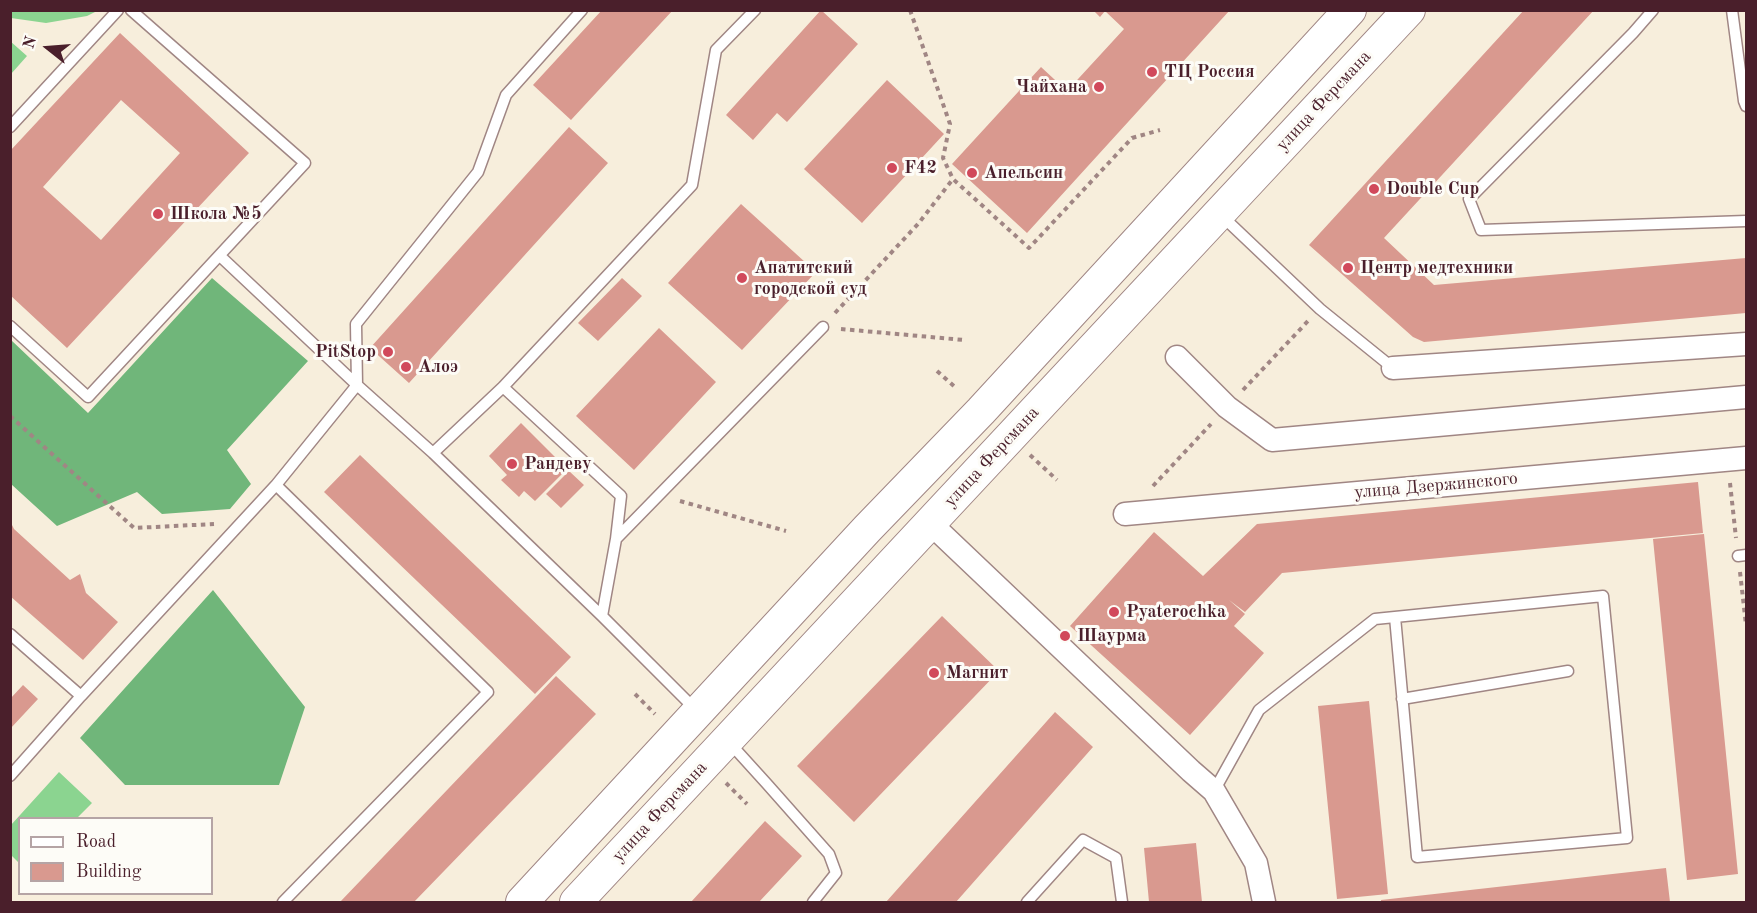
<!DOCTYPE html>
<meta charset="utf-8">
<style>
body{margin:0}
#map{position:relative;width:1757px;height:913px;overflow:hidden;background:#f7eedc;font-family:"Old Standard TT",serif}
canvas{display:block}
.frame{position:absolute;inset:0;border:12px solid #4a1f2b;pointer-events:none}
.legend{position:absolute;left:18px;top:817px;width:195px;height:78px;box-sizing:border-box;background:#fdfcf7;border:2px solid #b5a4a5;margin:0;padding:8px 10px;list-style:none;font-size:18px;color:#4a1f2b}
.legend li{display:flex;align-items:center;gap:12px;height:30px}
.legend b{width:30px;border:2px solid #b5a4a5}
.north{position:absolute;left:18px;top:18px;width:60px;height:60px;-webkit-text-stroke:4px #fdfcf7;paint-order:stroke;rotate:287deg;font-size:16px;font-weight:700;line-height:24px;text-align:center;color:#4a1f2b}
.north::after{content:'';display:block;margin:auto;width:21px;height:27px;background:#4a1f2b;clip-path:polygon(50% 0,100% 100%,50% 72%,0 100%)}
</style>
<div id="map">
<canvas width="1757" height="913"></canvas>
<div class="frame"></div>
<ul class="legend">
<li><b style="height:8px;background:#fff"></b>Road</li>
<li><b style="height:16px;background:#d9998f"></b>Building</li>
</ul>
<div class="north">N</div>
</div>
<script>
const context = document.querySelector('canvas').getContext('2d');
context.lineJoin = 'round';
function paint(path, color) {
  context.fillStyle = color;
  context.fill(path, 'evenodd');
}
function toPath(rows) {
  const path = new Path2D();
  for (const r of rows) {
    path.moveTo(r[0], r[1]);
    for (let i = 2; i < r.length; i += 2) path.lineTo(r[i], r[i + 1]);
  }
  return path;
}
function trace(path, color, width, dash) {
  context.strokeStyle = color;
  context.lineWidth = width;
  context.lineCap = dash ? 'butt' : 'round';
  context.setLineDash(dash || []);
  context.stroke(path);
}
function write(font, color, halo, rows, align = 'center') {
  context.font = font + ' "Old Standard TT",serif';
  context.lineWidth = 6;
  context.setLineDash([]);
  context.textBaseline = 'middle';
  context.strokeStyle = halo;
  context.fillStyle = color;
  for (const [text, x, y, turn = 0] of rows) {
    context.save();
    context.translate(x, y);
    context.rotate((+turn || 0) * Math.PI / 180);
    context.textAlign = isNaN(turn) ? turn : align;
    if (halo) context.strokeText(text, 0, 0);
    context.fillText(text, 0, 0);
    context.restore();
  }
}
paint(toPath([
 [10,11,11,10,97,11,87,16,46,23,11,18],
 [10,41,27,56,11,74,10,74],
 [59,772,92,803,77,818,20,818,19,863,11,855,11,825]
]), '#8bd490');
paint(toPath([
 [212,278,308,361,227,450,251,484,230,509,162,514,137,492,57,526,11,484,11,340,88,413],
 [213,590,305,707,279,785,125,785,80,738]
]), '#70b67a');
paint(toPath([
 [602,10,673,10,571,120,533,85],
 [821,10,858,44,787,122,777,113,753,140,726,115],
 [1093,10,1230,10,1027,233,952,164,1041,67,1067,91,1124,29,1105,11,1100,17],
 [1524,10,1594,10,1384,238,1434,285,1746,258,1746,313,1424,342,1413,337,1309,245],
 [120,33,249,153,67,348,10,295,10,151],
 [121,100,180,153,101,240,43,187],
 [887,80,944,134,862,223,804,169],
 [569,127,608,163,409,383,370,348],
 [741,204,816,272,742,350,668,283],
 [622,278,642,296,598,341,578,323],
 [659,328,716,382,634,470,576,416],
 [521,423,567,469,535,501,524,491,519,497,501,480,507,475,489,456],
 [360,455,571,657,535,694,324,492],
 [569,471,584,485,561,508,546,494],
 [1698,482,1703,533,1282,573,1245,612,1229,600,1245,614,1234,626,1264,653,1190,735,1070,626,1154,532,1203,576,1257,524],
 [10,521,14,529,70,580,80,574,86,593,118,622,83,660,10,596],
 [1704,534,1738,874,1687,880,1653,539],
 [942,616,999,671,854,822,797,766],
 [556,676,596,714,414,902,340,902],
 [23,685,38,699,10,729,10,699],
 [1369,701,1388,894,1337,899,1318,706],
 [1055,712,1093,747,956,902,886,902],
 [765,821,802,856,759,902,691,902],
 [1196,843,1202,902,1149,902,1144,848],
 [1666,868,1670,902,1381,902,1381,900]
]), '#d9998f');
const lane = toPath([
 [1653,10,1633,33,1469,199,1481,230,1746,221],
 [1732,10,1744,101,1746,106],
 [10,127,118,10],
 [1222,216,1320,309,1393,368],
 [220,256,357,385,433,453,602,616,696,710],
 [10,326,88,397,305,163,131,10],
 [503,387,621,496,616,539],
 [433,453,503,387,692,185,716,50,755,10],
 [276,485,488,692,283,902],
 [1738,556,1746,555],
 [602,616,616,539,823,327],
 [10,634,81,696,276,485,357,385,356,324,478,172,506,95,582,10],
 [1402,699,1568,671],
 [728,741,767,784,829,854,836,873,813,902],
 [10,776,81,696],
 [1214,791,1259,710,1375,619,1603,596,1627,838,1417,857,1395,617],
 [1027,902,1083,840,1116,858,1122,902]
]);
const street = toPath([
 [1177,357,1227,407,1272,440,1746,397],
 [1393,368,1746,344],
 [1125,514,1746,458],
 [930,523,1191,771,1214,791,1256,863,1264,902]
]);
const secondary = toPath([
 [522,902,867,529,981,411,1350,10],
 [576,902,1409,10]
]);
trace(lane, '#a08684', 13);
trace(street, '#a08684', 25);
trace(secondary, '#a08684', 34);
trace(toPath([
 [910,10,950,124,943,158,953,179],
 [835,313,918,224,953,179,1029,248,1132,138,1160,130],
 [841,329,964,340],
 [937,371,954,386],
 [1243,390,1308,321],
 [10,416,134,528,214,524],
 [1030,455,1057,480],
 [1730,483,1736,538],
 [1153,486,1211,424],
 [680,501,786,531],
 [1740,572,1746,625],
 [635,694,655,714],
 [726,783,747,804]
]), '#a08684', 4, [4.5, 4.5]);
trace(lane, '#fff', 10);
trace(street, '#fff', 22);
trace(secondary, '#fff', 32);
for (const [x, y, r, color] of [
 [1152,72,6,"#d1495b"],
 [1099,87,6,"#d1495b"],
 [892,168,6,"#d1495b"],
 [972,173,6,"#d1495b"],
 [1374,189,6,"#d1495b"],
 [158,214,6,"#d1495b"],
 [1348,268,6,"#d1495b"],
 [742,278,6,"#d1495b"],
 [388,352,6,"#d1495b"],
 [406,367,6,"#d1495b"],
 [512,464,6,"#d1495b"],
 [1114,612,6,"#d1495b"],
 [1065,636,6,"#d1495b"],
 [934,673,6,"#d1495b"]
]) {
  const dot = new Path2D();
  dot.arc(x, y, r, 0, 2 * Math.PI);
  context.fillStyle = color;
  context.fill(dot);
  trace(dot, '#fdfcf7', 2);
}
write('bold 18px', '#4a1f2b', '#fdfcf7', [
 ["ТЦ Россия",1164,72],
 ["Чайхана",1087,87,"right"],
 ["F42",904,168],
 ["Апельсин",984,173],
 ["Double Cup",1386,189],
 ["Школа №5",170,214],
 ["Апатитский",754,268],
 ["городской суд",754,289],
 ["Центр медтехники",1360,268],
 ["PitStop",376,352,"right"],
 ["Алоэ",418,367],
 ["Рандеву",524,464],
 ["Pyaterochka",1126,612],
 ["Шаурма",1077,636],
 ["Магнит",946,673]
], 'left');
write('18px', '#4a1f2b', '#fdfcf7', [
 ["улица Ферсмана",1324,101,-47],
 ["улица Ферсмана",992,457,-47],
 ["улица Дзержинского",1436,486,-5],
 ["улица Ферсмана",660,812,-47]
]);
</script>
